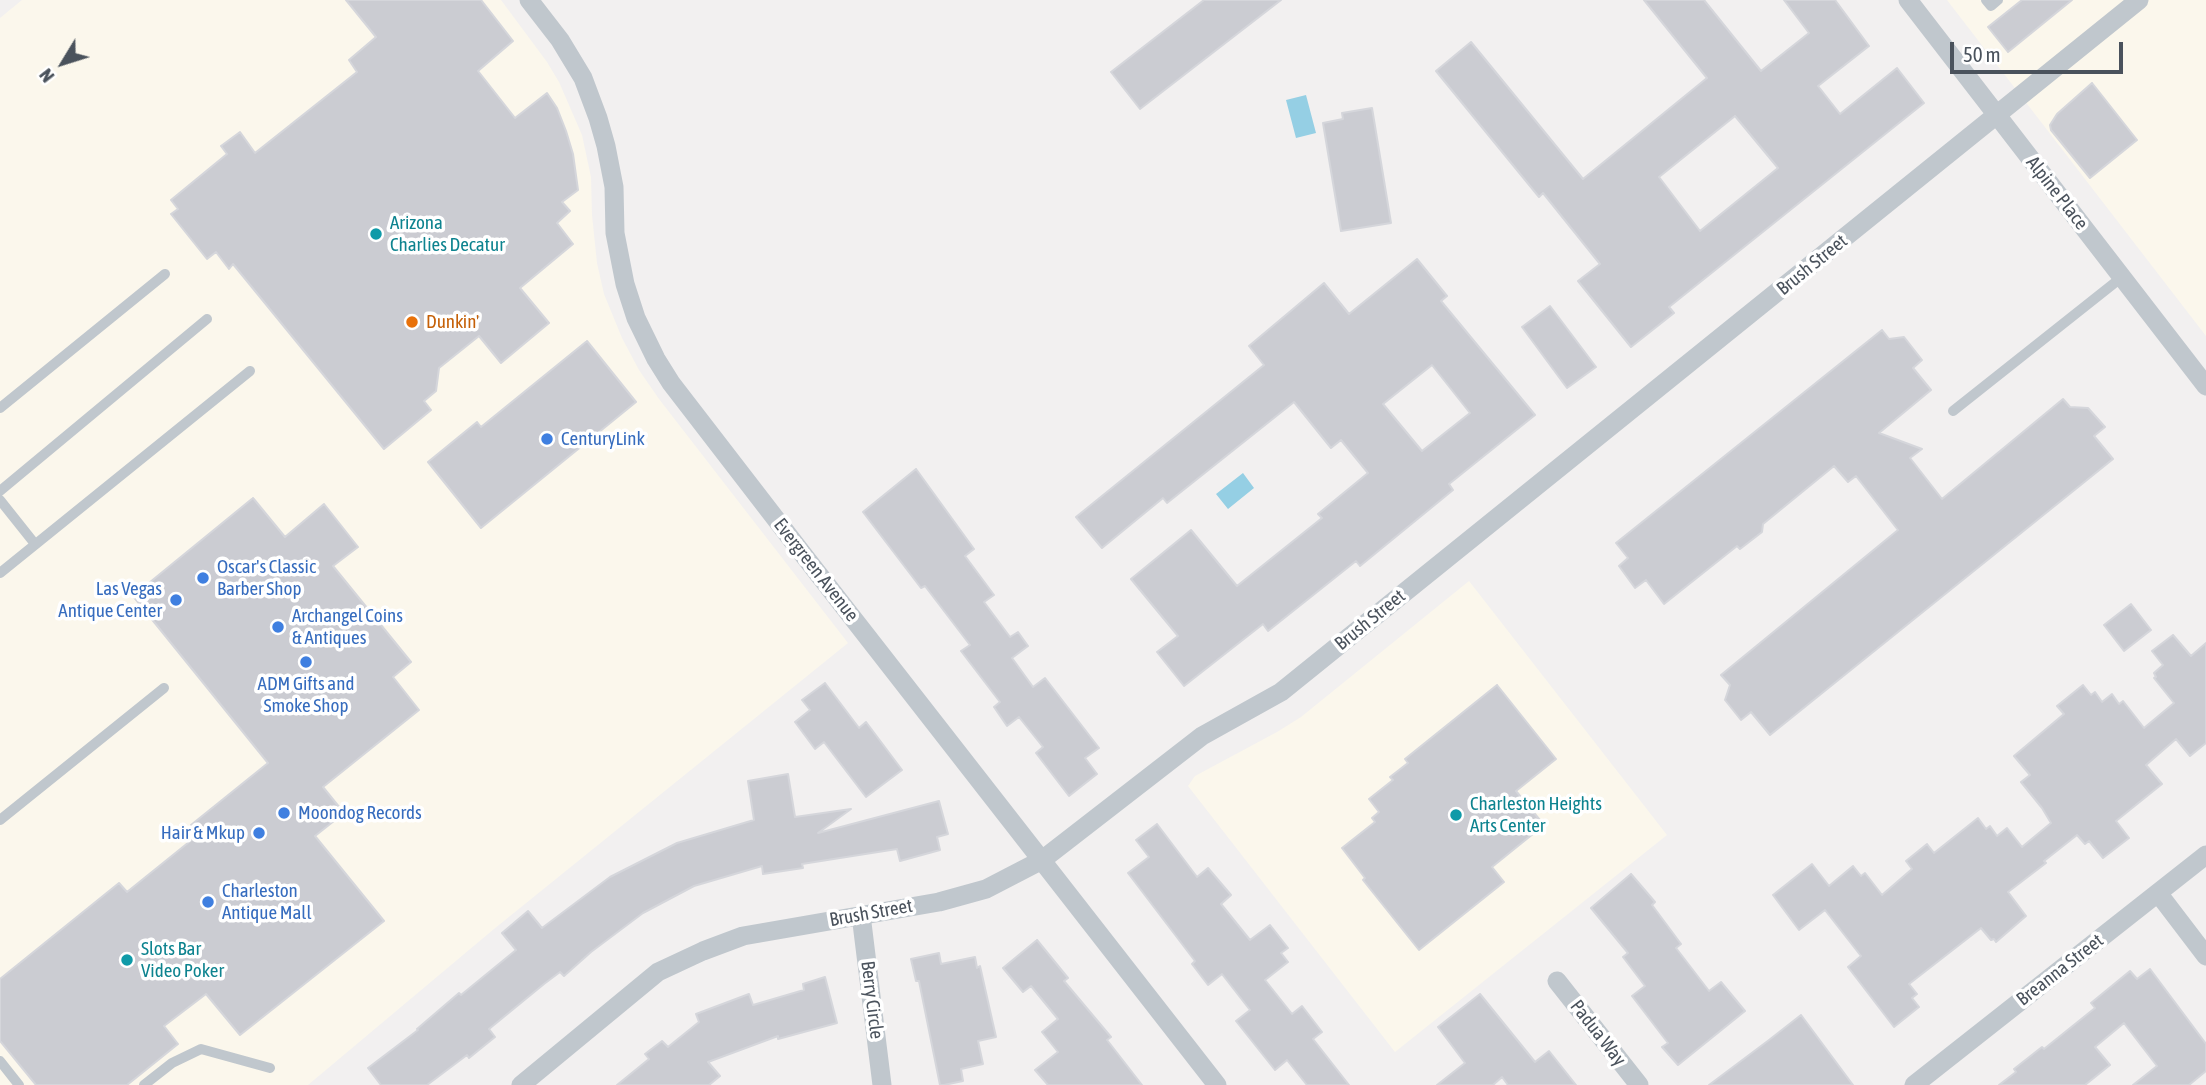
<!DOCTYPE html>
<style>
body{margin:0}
#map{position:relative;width:2206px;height:1085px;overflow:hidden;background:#f2f0f0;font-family:"Asap Condensed",sans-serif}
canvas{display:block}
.north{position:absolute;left:28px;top:28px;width:70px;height:70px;-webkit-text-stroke:5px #fff;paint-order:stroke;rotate:232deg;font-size:19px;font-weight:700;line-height:28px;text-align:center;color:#4a525c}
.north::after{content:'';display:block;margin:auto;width:24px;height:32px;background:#4a525c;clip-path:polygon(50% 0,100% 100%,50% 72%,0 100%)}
.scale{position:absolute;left:1950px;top:42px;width:173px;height:32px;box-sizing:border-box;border:4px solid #4a525c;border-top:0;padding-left:9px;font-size:21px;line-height:24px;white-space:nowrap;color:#4a525c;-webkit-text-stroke:5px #fff;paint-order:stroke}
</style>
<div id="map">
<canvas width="2206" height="1085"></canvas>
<div class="north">N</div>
<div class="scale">50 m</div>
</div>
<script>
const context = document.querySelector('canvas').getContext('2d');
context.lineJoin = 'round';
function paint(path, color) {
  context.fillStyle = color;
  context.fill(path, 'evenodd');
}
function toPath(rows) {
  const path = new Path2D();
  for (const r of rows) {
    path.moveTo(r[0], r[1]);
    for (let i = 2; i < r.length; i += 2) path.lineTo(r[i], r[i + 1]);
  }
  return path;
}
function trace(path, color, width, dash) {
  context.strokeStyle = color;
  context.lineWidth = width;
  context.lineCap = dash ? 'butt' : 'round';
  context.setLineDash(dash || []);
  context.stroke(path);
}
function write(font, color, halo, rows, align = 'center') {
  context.font = font + ' "Asap Condensed",sans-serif';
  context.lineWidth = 7;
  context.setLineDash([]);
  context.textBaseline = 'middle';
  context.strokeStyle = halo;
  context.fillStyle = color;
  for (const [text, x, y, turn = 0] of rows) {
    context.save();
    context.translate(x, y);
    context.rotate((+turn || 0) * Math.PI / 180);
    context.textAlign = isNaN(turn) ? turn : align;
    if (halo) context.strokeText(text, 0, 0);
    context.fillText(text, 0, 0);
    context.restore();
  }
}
paint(toPath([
 [22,0,501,0,547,62,559,82,582,135,591,177,592,215,597,263,604,294,622,338,639,370,659,399,848,643,494,929,308,1085,0,1085,0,18],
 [1947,0,2206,0,2206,336],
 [1469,581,1667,835,1395,1052,1188,786,1195,776,1277,732,1301,717]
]), '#fbf7ec');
paint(toPath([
 [1306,95,1316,133,1296,138,1286,100],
 [1243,473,1254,488,1228,509,1216,494]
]), '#95cfe4');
const building = toPath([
 [346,0,481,0,513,41,478,71,515,118,547,93,557,108,566,131,573,154,578,190,562,202,570,211,557,223,573,244,520,288,549,323,501,363,479,336,439,368,436,391,424,401,431,410,384,449,233,264,229,269,216,252,207,259,171,214,178,209,171,200,227,154,221,146,240,132,255,153,357,72,349,60,376,37,346,0],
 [1204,0,1281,0,1140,109,1111,72,1204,0],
 [1644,0,1704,0,1761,71,1809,33,1784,0,1835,0,1869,46,1818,86,1840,114,1897,68,1924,103,1669,307,1674,313,1631,347,1578,281,1600,264,1543,193,1539,197,1436,71,1471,42,1583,179,1707,78,1644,0],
 [1735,116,1778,168,1700,231,1659,177,1735,116],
 [2022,0,2072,0,2008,52,1988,27,2022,0],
 [2092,83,2137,140,2090,178,2051,130,2050,125,2057,114,2092,83],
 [1372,108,1391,223,1341,231,1323,123,1343,119,1342,113,1372,108],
 [1417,259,1447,296,1441,301,1535,415,1449,484,1453,490,1360,566,1356,561,1268,631,1263,624,1184,686,1157,652,1178,636,1131,579,1191,530,1237,586,1322,518,1318,514,1368,473,1341,440,1331,448,1294,402,1167,503,1163,498,1102,548,1076,517,1264,365,1249,346,1324,283,1349,314,1417,259],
 [1432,365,1470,413,1422,451,1383,404,1432,365],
 [1550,306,1596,367,1567,388,1522,327,1550,306],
 [1882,330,1889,339,1904,337,1922,360,1913,368,1931,390,1879,433,1922,449,1910,458,1942,499,2063,399,2070,407,2088,408,2105,427,2094,436,2113,459,1770,735,1751,712,1741,720,1725,700,1730,685,1721,675,1898,530,1856,476,1848,482,1834,466,1763,524,1762,532,1740,549,1737,546,1664,604,1646,580,1635,588,1619,566,1628,558,1616,543,1882,330],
 [587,341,636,402,481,528,428,462,477,422,481,427,587,341],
 [916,469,974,549,965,556,994,595,984,602,1010,637,1018,632,1028,646,1012,658,1033,687,1045,678,1099,748,1085,758,1097,774,1069,796,1036,753,1043,747,1019,717,1007,726,994,707,1000,702,961,651,970,645,925,586,921,588,863,512,916,469],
 [253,498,285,537,324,504,358,547,333,566,411,662,393,677,419,710,323,787,344,813,315,836,384,921,240,1035,206,994,164,1026,178,1044,127,1085,36,1085,0,1041,0,979,119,883,127,892,199,834,191,825,268,763,133,596,253,498],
 [2131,604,2151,630,2124,651,2104,625,2131,604],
 [2173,635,2191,656,2206,643,2206,743,2190,756,2176,739,2146,765,2162,784,2116,821,2129,838,2103,858,2089,841,2085,844,2077,835,2044,861,2046,863,2008,892,2026,916,1996,942,1994,939,1991,940,1981,928,1909,984,1917,994,1912,998,1919,1007,1894,1027,1848,967,1861,956,1825,910,1799,930,1773,895,1812,864,1829,886,1853,866,1861,876,1865,873,1882,895,1912,869,1906,861,1927,844,1934,853,1978,818,1986,829,1990,826,1997,836,2007,828,2022,847,2051,823,2042,808,2021,782,2030,775,2014,756,2064,714,2057,706,2083,685,2091,695,2095,692,2102,702,2112,694,2119,704,2123,701,2144,728,2174,703,2154,678,2156,677,2154,673,2163,665,2152,651,2173,635],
 [825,683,859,728,866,722,902,770,866,797,824,742,815,749,795,722,810,710,802,700,825,683],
 [1497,685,1556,759,1516,791,1544,825,1492,867,1504,882,1419,950,1363,880,1365,878,1342,848,1375,822,1372,818,1379,812,1369,799,1393,780,1390,777,1408,763,1405,759,1497,685],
 [788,774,795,817,851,809,818,833,939,801,948,834,937,837,940,850,900,861,897,849,802,864,803,868,763,874,762,866,694,886,643,913,591,952,564,976,560,972,544,984,489,1029,495,1037,469,1058,467,1055,427,1085,381,1085,368,1068,418,1030,417,1029,459,993,461,995,516,950,502,933,528,911,542,928,610,877,677,843,754,820,748,781,788,774],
 [1157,824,1197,877,1208,868,1231,895,1221,904,1250,940,1270,925,1288,948,1281,953,1288,962,1265,980,1292,1014,1302,1006,1322,1032,1313,1039,1349,1085,1307,1085,1287,1060,1275,1070,1236,1021,1250,1010,1222,974,1208,985,1192,964,1195,961,1128,873,1149,857,1136,840,1157,824],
 [1631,874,1655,902,1652,905,1681,944,1676,948,1709,991,1721,982,1745,1011,1678,1065,1662,1047,1668,1043,1632,996,1645,986,1623,957,1628,953,1591,908,1631,874],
 [1037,940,1068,978,1064,981,1111,1037,1107,1040,1142,1085,1048,1085,1035,1070,1058,1052,1042,1032,1058,1019,1031,986,1023,992,1003,968,1037,940],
 [939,953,941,964,975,957,977,968,980,966,996,1037,978,1041,983,1064,961,1069,963,1081,944,1085,940,1085,919,981,916,981,911,959,939,953],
 [2150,969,2206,1044,2206,1071,2189,1085,2133,1085,2157,1066,2124,1023,2095,1047,2110,1065,2085,1085,1999,1085,2016,1072,2014,1069,2042,1047,2044,1049,2095,1008,2091,1003,2130,971,2137,979,2150,969],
 [825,977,837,1023,778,1039,778,1036,708,1062,720,1076,709,1085,617,1085,649,1059,645,1054,662,1041,668,1047,699,1022,696,1014,749,994,753,1005,804,990,803,984,825,977],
 [1480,994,1535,1062,1549,1051,1576,1085,1508,1085,1502,1077,1493,1085,1437,1085,1465,1063,1438,1027,1480,994],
 [1801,1015,1853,1085,1709,1085,1769,1040,1801,1015]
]);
paint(building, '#cbccd2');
trace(building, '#d5d6db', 2);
trace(toPath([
 [1986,0,1991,6,1998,0],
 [0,408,165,274],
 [1953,411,2122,277],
 [0,491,207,319],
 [0,500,35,544],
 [0,573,250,371],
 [0,820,164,688],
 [0,1061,19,1085],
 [144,1085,172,1063,201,1049,270,1068]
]), '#c0c7cd', 10);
trace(toPath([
 [529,0,560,40,583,78,598,118,606,146,614,187,615,233,625,284,636,318,656,359,671,383,802,553,1217,1085],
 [1908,0,2206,386],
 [2158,893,2206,956],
 [861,915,882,1085],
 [1557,981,1639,1085],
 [521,1085,658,972,703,951,743,936,939,902,986,889,1042,860,1202,736,1281,692,2139,0],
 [1914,1085,2206,855]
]), '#c0c7cd', 19);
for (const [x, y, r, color] of [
 [376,234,7,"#0f9aa8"],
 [412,322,7,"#e8710a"],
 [547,439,7,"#3f7fe0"],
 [203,578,7,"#3f7fe0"],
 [176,600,7,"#3f7fe0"],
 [278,627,7,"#3f7fe0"],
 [306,662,7,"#3f7fe0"],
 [284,813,7,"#3f7fe0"],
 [1456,815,7,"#0f9aa8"],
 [259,833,7,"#3f7fe0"],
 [208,902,7,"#3f7fe0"],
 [127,960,7,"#0f9aa8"]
]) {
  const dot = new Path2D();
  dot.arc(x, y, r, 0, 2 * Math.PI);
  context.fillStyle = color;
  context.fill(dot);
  trace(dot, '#fff', 2.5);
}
write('19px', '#4a525c', '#fff', [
 ["Alpine Place",2057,193,52],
 ["Brush Street",1812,265,-39],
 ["Evergreen Avenue",816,570,52],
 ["Brush Street",1370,620,-39],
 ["Brush Street",871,913,-10],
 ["Breanna Street",2060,970,-38],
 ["Berry Circle",872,1000,83],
 ["Padua Way",1598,1033,52]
]);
write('19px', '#0d838f', '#fff', [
 ["Arizona",390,223],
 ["Charlies Decatur",390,245],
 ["Charleston Heights",1470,804],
 ["Arts Center",1470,826],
 ["Slots Bar",141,949],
 ["Video Poker",141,971]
], 'left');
write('19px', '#c56008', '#fff', [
 ["Dunkin'",426,322]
], 'left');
write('19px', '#366cbe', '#fff', [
 ["CenturyLink",561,439],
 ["Oscar's Classic",217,567],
 ["Barber Shop",217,589],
 ["Las Vegas",162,589,"right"],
 ["Antique Center",162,611,"right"],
 ["Archangel Coins",292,616],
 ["& Antiques",292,638],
 ["ADM Gifts and",306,684,"center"],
 ["Smoke Shop",306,706,"center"],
 ["Moondog Records",298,813],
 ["Hair & Mkup",245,833,"right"],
 ["Charleston",222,891],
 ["Antique Mall",222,913]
], 'left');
</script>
